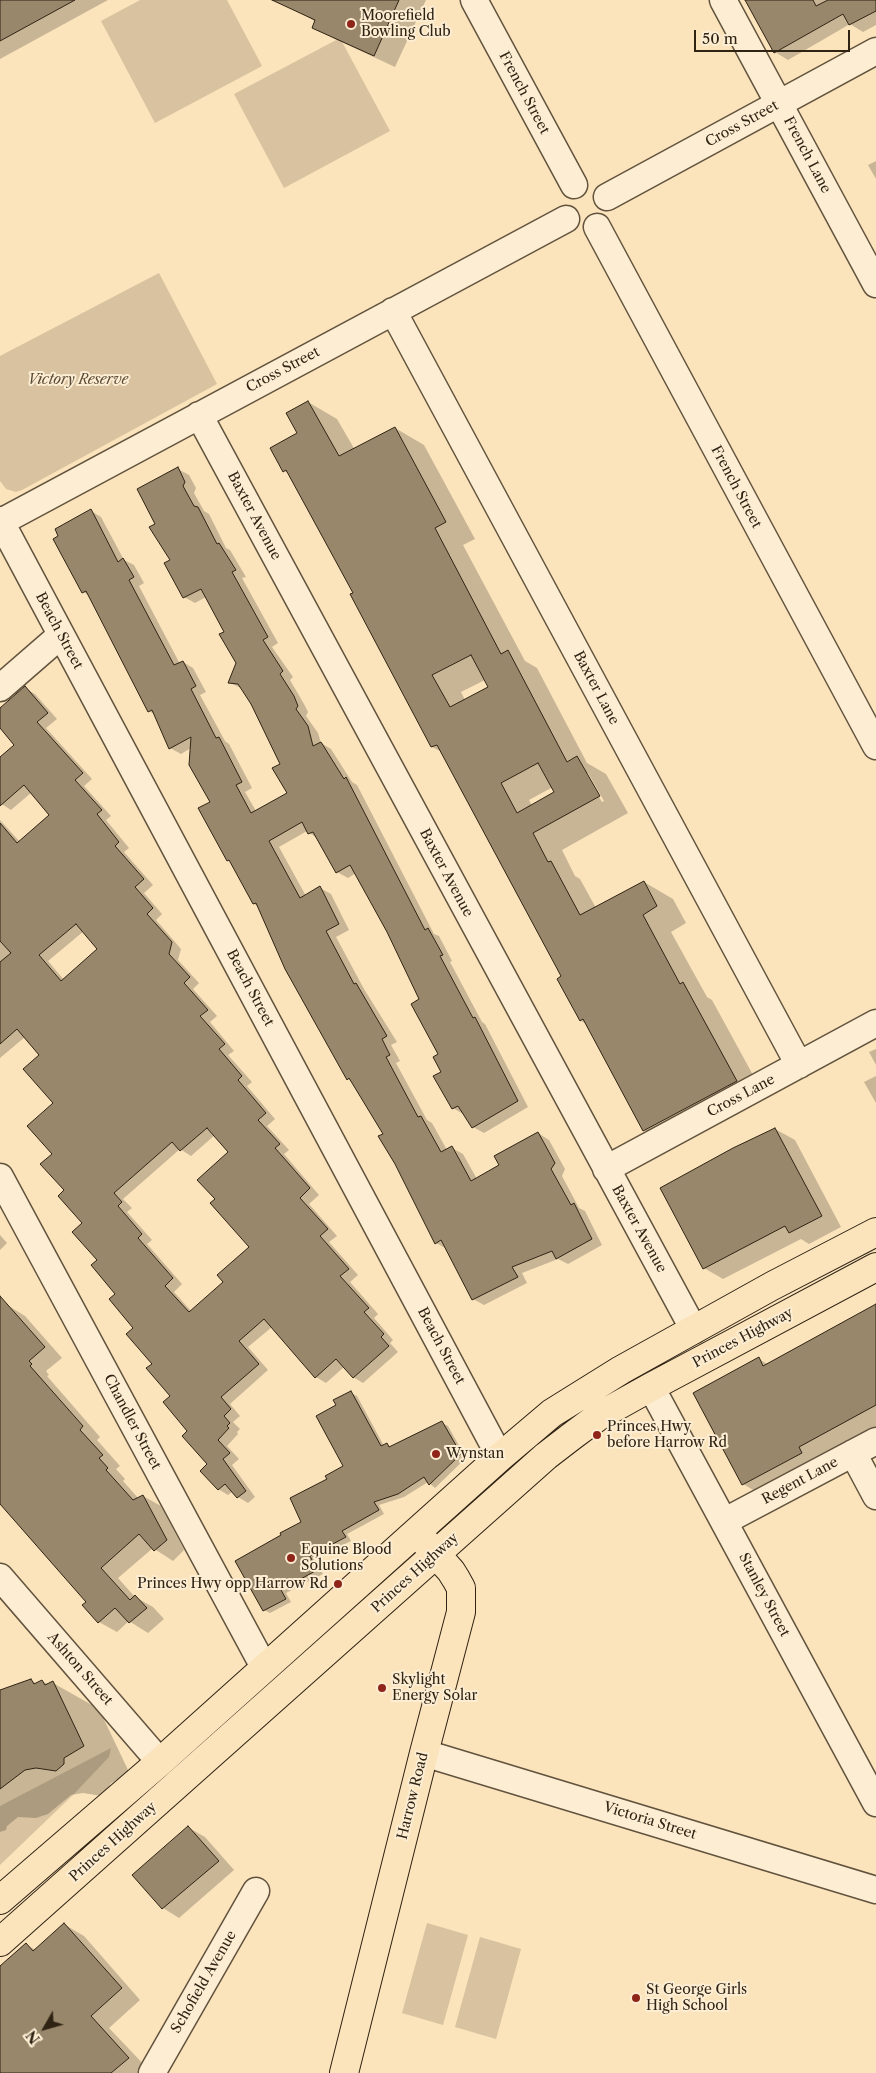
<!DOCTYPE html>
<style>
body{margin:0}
#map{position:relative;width:876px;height:2073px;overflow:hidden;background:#fbe3bb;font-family:"Libre Caslon Text",serif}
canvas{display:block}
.north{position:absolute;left:20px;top:2003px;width:50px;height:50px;-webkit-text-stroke:4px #fcedd3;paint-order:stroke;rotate:232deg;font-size:14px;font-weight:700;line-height:20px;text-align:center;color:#2f2314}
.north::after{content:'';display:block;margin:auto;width:18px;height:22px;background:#2f2314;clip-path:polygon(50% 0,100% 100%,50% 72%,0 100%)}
.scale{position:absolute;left:694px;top:30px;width:156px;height:22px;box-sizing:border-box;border:2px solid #2f2314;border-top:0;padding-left:6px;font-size:15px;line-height:18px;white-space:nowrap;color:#2f2314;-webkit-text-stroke:4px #fcedd3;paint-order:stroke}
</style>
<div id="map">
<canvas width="876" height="2073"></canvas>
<div class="north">N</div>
<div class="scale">50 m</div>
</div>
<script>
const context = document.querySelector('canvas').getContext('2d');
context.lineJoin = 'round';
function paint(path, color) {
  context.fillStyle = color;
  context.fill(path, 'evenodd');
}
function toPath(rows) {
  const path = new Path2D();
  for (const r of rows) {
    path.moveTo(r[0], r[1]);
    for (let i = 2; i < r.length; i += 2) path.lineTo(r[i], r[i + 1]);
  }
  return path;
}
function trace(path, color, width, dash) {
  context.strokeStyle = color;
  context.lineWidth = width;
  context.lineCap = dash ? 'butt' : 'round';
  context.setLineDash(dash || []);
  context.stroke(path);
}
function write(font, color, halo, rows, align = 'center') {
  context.font = font + ' "Libre Caslon Text",serif';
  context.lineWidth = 4;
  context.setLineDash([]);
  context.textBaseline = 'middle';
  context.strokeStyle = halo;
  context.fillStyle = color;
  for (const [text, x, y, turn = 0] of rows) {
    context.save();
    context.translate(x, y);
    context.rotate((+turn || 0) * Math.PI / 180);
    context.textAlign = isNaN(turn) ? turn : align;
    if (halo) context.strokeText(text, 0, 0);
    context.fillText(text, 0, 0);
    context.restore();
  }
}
paint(toPath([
 [140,0,227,0,262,66,155,123,101,21],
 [340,38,390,131,284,188,234,94],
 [159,273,217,384,22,490,16,492,6,489,0,481,0,356],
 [111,1748,109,1757,74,1794,0,1865,0,1806],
 [427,1923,468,1935,443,2025,402,2013],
 [480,1937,521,1949,496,2039,455,2027]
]), '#d8c29f');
paint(toPath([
 [0,0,108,0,0,59],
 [296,0,426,0,395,67,335,39,314,27,316,22,292,8],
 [754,0,876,0,876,25,863,32,850,24,788,60,775,52],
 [876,161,876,179,868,165],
 [308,402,337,419,355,450,395,428,424,445,475,539,463,545,525,661,537,668,587,763,606,774,628,813,562,850,575,876,580,879,596,908,644,882,673,899,686,923,671,932,707,997,712,1000,765,1097,673,1147,644,1130,586,1024,580,1020,563,977,442,752,432,747,352,595,354,593,290,474,284,471,299,434],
 [485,680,489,687,465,700,461,692],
 [585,773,588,773,604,801,602,802],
 [553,787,556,793,532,806,529,800],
 [178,469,189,475,196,488,194,493,204,511,209,514,226,548,230,550,246,577,242,578,278,643,272,647,293,677,290,680,304,704,308,712,306,716,318,733,321,743,331,749,352,782,357,785,434,934,439,936,452,961,450,962,482,1022,485,1024,528,1107,484,1133,473,1127,463,1114,453,1108,440,1054,421,999,388,931,356,873,348,878,337,872,318,839,307,831,279,847,306,896,320,888,331,894,349,930,336,937,364,989,397,1042,391,1045,400,1061,396,1063,427,1120,432,1123,447,1150,452,1148,463,1154,477,1179,500,1166,538,1133,549,1140,565,1169,562,1176,579,1208,585,1211,602,1245,568,1264,558,1259,522,1273,527,1283,484,1305,473,1299,447,1249,436,1243,385,1134,353,1082,347,1079,259,907,254,904,232,863,228,860,212,802,191,748,181,754,170,748,156,715,149,711,90,596,83,592,91,511,101,517,124,560,134,565,144,583,139,586,180,664,183,662,193,668,206,692,200,695,225,741,229,744,252,788,245,792,256,811,289,793,282,765,253,703,243,689,230,683,238,663,226,633,206,597,195,603,184,597,157,525],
 [25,688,35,694,57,719,46,728,92,779,84,786,111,816,106,820,129,848,124,852,153,885,144,893,162,914,156,920,181,949,178,960,199,983,193,989,217,1016,210,1022,234,1051,228,1055,252,1082,247,1086,275,1119,267,1126,289,1150,284,1154,319,1195,309,1204,337,1236,329,1242,358,1275,350,1282,378,1314,374,1318,393,1340,390,1343,398,1352,363,1383,353,1377,344,1367,326,1383,316,1377,272,1327,248,1347,268,1370,230,1404,240,1416,233,1422,240,1429,237,1432,238,1434,227,1446,239,1459,232,1465,255,1497,248,1503,238,1497,233,1491,228,1495,218,1489,209,1465,189,1431,98,1260,84,1224,66,1191,53,1154,55,1103,41,1055,25,1037,0,1058,0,820,20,842,51,815,32,792,11,810,0,803,0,759,16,745,0,719,0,709],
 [84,931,99,949,64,980,48,961],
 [215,1135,230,1152,251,1247,225,1282,192,1312,174,1292,182,1284,147,1244,152,1240,127,1212,132,1208,123,1199,180,1149,191,1156],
 [876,1049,876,1065,869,1052],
 [876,1076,876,1103,864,1082],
 [775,1129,795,1140,841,1227,809,1244,801,1239,723,1279,704,1268],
 [0,1235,7,1243,0,1250],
 [7,1305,25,1316,62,1358,46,1371,49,1375,47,1376,100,1437,97,1440,120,1466,116,1469,125,1479,123,1481,139,1499,143,1496,161,1506,184,1550,173,1561,153,1548,118,1578,135,1597,153,1607,164,1619,148,1633,129,1621,117,1632,99,1622,88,1602,0,1498,0,1312],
 [876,1305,876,1445,779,1505,743,1484,695,1394,759,1359,769,1365],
 [351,1393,357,1396,384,1446,387,1445,392,1447,442,1423,448,1426,466,1458,435,1488,428,1482,404,1497,379,1505,384,1514,347,1534,351,1541,315,1559,323,1574,286,1593,291,1602,270,1613,264,1610,303,1522,329,1480,345,1466,337,1405],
 [31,1680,37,1684,42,1681,49,1685,53,1683,99,1709,129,1772,110,1784,110,1790,102,1796,83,1793,71,1795,48,1814,36,1818,18,1817,7,1826,6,1830,0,1832,0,1691],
 [189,1828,205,1837,234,1870,179,1918,163,1908,134,1875],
 [65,1925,84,1936,140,2000,109,2028,148,2069,143,2073,0,2073,0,1967,26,1945,36,1950]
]), '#0003');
const building = toPath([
 [0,0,75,0,0,41,0,0],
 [272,0,399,0,374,56,312,28,315,20,272,0],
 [745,0,813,0,816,6,828,0,876,0,876,11,849,25,843,14,774,53,745,0],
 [308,401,339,456,395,427,446,522,435,528,501,654,508,650,567,762,577,756,600,796,533,833,548,862,551,861,580,915,644,881,657,906,643,915,680,984,683,982,737,1081,643,1131,583,1019,580,1021,557,979,561,976,437,745,431,747,350,594,353,593,322,536,286,470,283,472,270,448,297,433,286,413,308,401],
 [471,655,488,687,450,707,432,675,471,655],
 [538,763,554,792,517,813,501,783,538,763],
 [178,467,185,482,183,486,194,506,198,507,217,544,219,543,236,570,232,572,268,637,263,640,283,671,280,674,294,696,298,706,296,709,308,726,313,746,321,742,344,779,346,777,425,930,428,928,443,955,440,956,473,1018,475,1017,518,1101,472,1128,458,1106,452,1109,433,1076,441,1072,433,1057,438,1054,411,1004,419,999,387,932,350,865,336,873,313,832,308,834,302,822,269,841,300,898,320,886,339,924,326,931,354,984,356,983,387,1036,382,1039,390,1055,386,1057,418,1117,421,1116,441,1152,452,1146,471,1181,499,1165,494,1156,538,1132,555,1163,551,1169,571,1205,574,1203,592,1239,556,1259,552,1251,512,1267,518,1277,472,1300,441,1240,435,1244,395,1164,378,1136,383,1134,349,1078,347,1080,285,969,256,903,253,904,229,860,227,861,198,808,210,802,189,765,191,737,169,749,152,710,148,712,86,591,82,593,53,539,58,536,55,529,91,509,118,562,123,558,134,577,129,580,174,665,183,661,196,686,191,689,216,738,219,737,242,782,236,785,251,813,287,793,272,768,280,764,251,704,238,684,228,683,236,663,219,634,224,632,201,589,183,598,164,563,170,560,149,527,155,524,137,489,178,467],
 [25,686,48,713,37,722,83,773,75,780,102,810,97,814,119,842,115,846,144,879,135,887,153,908,147,914,172,942,169,954,190,977,184,983,208,1010,200,1016,225,1044,219,1049,242,1076,238,1080,266,1113,258,1120,280,1144,275,1148,310,1188,300,1198,328,1229,320,1236,349,1269,340,1276,369,1308,364,1312,384,1334,381,1337,389,1346,353,1378,336,1359,315,1378,264,1319,239,1341,259,1364,221,1397,231,1409,224,1416,230,1423,227,1426,229,1428,218,1440,230,1453,223,1459,246,1491,237,1498,225,1484,218,1490,200,1471,207,1464,182,1436,187,1431,163,1402,170,1396,146,1368,152,1364,126,1334,133,1328,109,1299,115,1294,91,1265,97,1260,72,1232,82,1223,58,1196,64,1190,40,1164,52,1154,27,1126,53,1103,23,1069,39,1055,17,1029,0,1044,0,962,11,953,0,941,0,823,17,843,49,815,24,785,0,806,0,757,14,745,0,728,0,708,25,686],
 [76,924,97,949,61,981,39,955,76,924],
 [207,1128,228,1152,197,1180,215,1199,210,1203,249,1247,217,1275,223,1282,189,1312,165,1286,173,1278,138,1238,142,1234,118,1206,122,1202,114,1193,172,1142,180,1151,207,1128],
 [775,1128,822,1216,789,1233,785,1226,703,1269,660,1188,733,1148,775,1128],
 [0,1296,45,1347,29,1361,32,1364,30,1366,83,1426,80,1430,103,1455,99,1458,108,1468,106,1470,133,1500,143,1495,167,1540,154,1551,139,1534,101,1568,130,1600,135,1595,147,1608,129,1623,115,1608,98,1623,82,1605,86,1602,0,1504,0,1296],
 [876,1304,876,1405,799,1447,802,1453,742,1485,693,1393,759,1357,763,1366,876,1304],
 [351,1391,381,1446,387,1443,389,1447,442,1421,461,1454,429,1485,424,1477,398,1494,374,1502,379,1510,342,1531,346,1537,310,1556,317,1570,281,1590,286,1599,263,1611,235,1561,281,1535,280,1533,301,1522,290,1498,327,1479,325,1476,343,1466,316,1416,336,1405,333,1400,351,1391],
 [31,1679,34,1684,42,1680,45,1685,53,1681,84,1746,64,1758,64,1764,56,1771,36,1768,25,1770,0,1789,0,1690,31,1679],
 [188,1826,219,1861,162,1909,132,1875,188,1826],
 [64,1923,122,1988,91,2016,129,2058,111,2073,0,2073,0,1966,26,1943,33,1951,64,1923]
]);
paint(building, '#99876b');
trace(building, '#2f2314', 1);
const minor = toPath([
 [474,0,574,185],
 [723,0,876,284],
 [607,197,876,51],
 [597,227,876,746],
 [393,311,799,1065],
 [199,415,694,1330],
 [0,520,500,1457],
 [1,522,566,219],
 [0,688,61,635],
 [606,1169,876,1023],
 [0,1177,264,1667],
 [651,1387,876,1803],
 [853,1453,876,1496],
 [725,1521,876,1441],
 [0,1577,160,1762],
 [424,1753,876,1890],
 [152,2073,256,1891]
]);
const major = toPath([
 [344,2073,424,1753,461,1612,461,1588,456,1579,451,1571,417,1533]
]);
const highway = toPath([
 [0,1900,160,1762,500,1457,552,1413,621,1370,772,1286,876,1232],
 [0,1942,546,1456,572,1436,599,1416,651,1387,876,1267]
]);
trace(minor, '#62533e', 29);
trace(major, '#2f2314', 30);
trace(highway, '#2f2314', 30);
trace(minor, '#fcedd3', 26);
trace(major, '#fbe3bb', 28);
trace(highway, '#fbe3bb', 28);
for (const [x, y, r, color] of [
 [351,24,5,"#8f2418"],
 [597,1435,5,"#8f2418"],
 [436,1454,5,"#8f2418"],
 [291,1558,5,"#8f2418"],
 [338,1584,5,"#8f2418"],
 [382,1688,5,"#8f2418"],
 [636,1998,5,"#8f2418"]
]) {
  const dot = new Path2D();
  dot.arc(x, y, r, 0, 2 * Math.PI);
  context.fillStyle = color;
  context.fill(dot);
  trace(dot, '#fcedd3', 2);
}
write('14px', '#2f2314', '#fcedd3', [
 ["Moorefield",361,16],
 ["Bowling Club",361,32],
 ["Princes Hwy",607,1427],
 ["before Harrow Rd",607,1443],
 ["Wynstan",446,1454],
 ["Equine Blood",301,1550],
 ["Solutions",301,1566],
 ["Princes Hwy opp Harrow Rd",328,1584,"right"],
 ["Skylight",392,1680],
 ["Energy Solar",392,1696],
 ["St George Girls",646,1990],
 ["High School",646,2006]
], 'left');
write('14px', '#2f2314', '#fcedd3', [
 ["French Street",524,93,62],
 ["Cross Street",742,124,-29],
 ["French Lane",807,155,62],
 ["Cross Street",283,370,-28],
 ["French Street",736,487,62],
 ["Baxter Avenue",254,516,62],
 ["Beach Street",59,631,62],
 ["Baxter Lane",596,688,62],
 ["Baxter Avenue",446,873,62],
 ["Beach Street",250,988,62],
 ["Cross Lane",741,1096,-28],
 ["Baxter Avenue",639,1229,61],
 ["Princes Highway",743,1338,-28],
 ["Beach Street",441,1346,62],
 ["Chandler Street",132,1422,62],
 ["Regent Lane",800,1481,-28],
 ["Princes Highway",415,1573,-42],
 ["Stanley Street",764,1595,62],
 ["Ashton Street",80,1669,49],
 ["Harrow Road",413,1796,-76],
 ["Victoria Street",650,1821,17],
 ["Princes Highway",113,1842,-42],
 ["Schofield Avenue",204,1982,-60]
]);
write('italic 14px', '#594b37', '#fcedd3', [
 ["Victory Reserve",78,380]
]);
</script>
